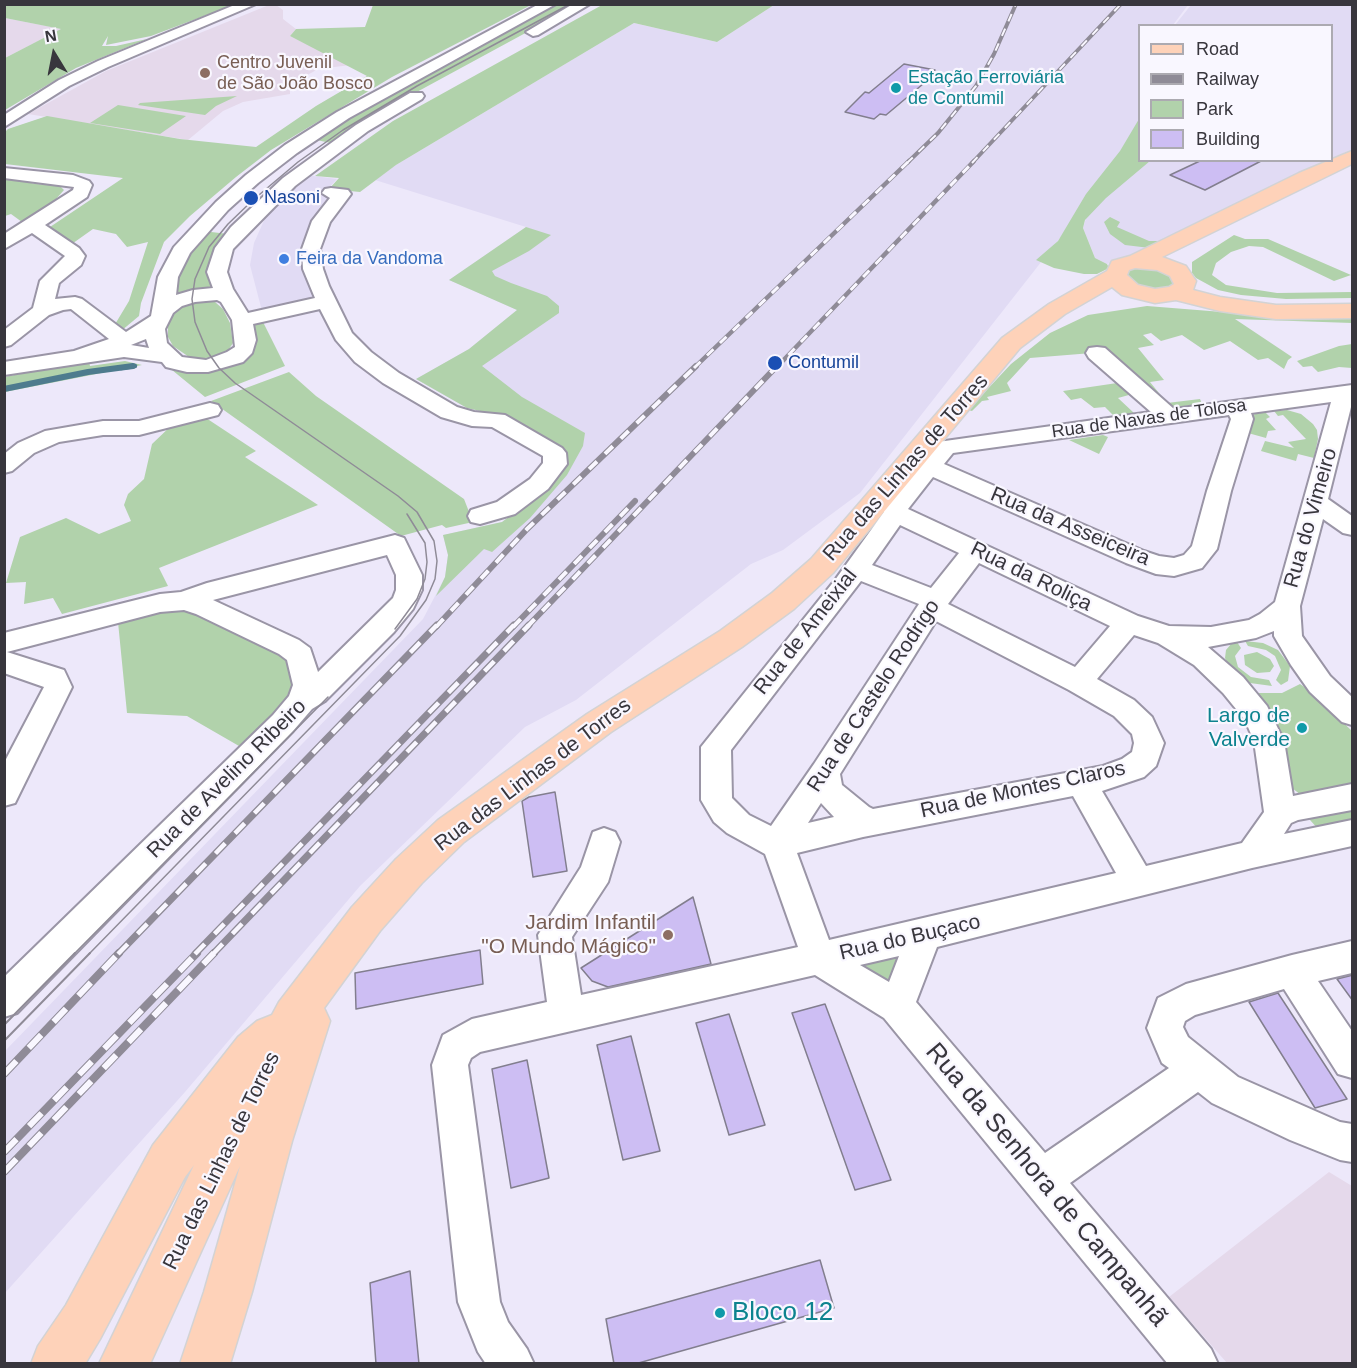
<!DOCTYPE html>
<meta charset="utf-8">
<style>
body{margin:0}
#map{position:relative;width:1357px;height:1368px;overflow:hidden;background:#ede8fa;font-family:Arial,sans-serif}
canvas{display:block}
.frame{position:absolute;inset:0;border:6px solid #38363d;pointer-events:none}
.legend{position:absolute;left:1138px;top:24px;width:195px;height:138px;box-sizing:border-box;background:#f9f7ff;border:2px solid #acaab1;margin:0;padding:8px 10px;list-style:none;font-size:18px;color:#38363d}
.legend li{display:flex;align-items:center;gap:12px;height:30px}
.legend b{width:30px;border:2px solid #acaab1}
.north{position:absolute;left:24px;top:24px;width:60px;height:60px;-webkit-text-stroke:4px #f9f7ff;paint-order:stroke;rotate:350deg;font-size:16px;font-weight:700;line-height:24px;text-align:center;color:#38363d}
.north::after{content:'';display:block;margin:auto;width:21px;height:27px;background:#38363d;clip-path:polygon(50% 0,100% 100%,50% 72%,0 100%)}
</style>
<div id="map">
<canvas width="1357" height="1368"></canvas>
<div class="frame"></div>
<ul class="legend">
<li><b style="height:8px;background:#fed2b9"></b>Road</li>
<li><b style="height:8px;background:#8f8b97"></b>Railway</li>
<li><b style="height:16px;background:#b1d2ab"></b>Park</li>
<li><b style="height:16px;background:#cdbef3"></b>Building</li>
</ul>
<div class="north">N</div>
</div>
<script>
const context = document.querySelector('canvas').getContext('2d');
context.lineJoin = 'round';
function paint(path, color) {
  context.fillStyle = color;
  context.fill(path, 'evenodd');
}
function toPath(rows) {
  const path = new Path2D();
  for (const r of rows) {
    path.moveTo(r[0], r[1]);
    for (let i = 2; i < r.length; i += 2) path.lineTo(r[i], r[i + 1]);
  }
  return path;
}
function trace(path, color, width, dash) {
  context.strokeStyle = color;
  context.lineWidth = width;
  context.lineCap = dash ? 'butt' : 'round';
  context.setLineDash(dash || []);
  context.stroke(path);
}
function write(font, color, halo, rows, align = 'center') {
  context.font = font + ' Arial,sans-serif';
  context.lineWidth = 4.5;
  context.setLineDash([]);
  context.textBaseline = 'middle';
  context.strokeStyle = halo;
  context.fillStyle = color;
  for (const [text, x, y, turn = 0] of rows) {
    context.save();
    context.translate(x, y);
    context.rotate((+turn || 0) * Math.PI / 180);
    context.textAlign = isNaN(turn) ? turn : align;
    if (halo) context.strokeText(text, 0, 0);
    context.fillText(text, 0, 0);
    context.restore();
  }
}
paint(toPath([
 [774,5,1188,5,1173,25,1140,26,1139,157,1096,192,860,493,783,550,751,564,576,700,525,727,360,886,185,1092,5,1293,5,1051,423,619,445,577,448,555,443,535,502,522,547,488,562,468,565,451,502,416,467,408,416,379,469,349,517,310,449,280,526,227,375,180,396,165,634,23,717,42],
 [1191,5,1352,5,1352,149,1332,159,1332,26,1175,25],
 [1141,161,1328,161,1231,207,1151,250,1107,264,1095,258,1083,228,1087,215],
 [306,175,337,179,327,190,351,193,336,210,326,227,320,250,322,268,333,295,262,311,250,265,254,243,266,216]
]), '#e1dbf4');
paint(toPath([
 [269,5,276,5,283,10,283,19,296,29,290,36,351,65,318,69,290,85,290,94,243,102,223,111,188,140,28,114,106,71],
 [5,18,62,29,5,58],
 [1329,1172,1352,1186,1352,1363,1227,1363,1169,1297]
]), '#e5d9eb');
paint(toPath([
 [30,5,37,6,233,5,151,36,106,45,108,36,102,46,116,46,147,39,76,68,5,110,5,58,61,29,5,18,5,5],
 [373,5,531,5,392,77,271,150,236,177,190,216,164,242,141,303,139,316,121,331,114,326,129,301,148,242,127,247,116,234,93,229,69,246,47,229,123,178,5,164,4,133,8,129,47,116,180,139,256,147,316,106,367,76,290,36,296,29,365,27],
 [557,5,577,5,391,106,335,144,312,139,368,104],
 [602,5,774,5,717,42,634,23,396,165,360,192,329,189,339,178,315,176,393,121],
 [237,96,216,106,205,115,138,105,140,103],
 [118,105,186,116,160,134,90,123],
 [1139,119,1140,160,1150,161,1106,198,1085,220,1083,228,1095,258,1107,264,1109,268,1097,274,1084,274,1054,268,1036,260,1058,241,1086,194,1120,151],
 [5,176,35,184,59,185,64,190,56,199,22,222,11,214,5,216],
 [1110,217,1120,222,1117,227,1149,241,1164,241,1150,248,1125,245,1110,234,1104,222],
 [526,227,551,235,529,251,492,271,495,276,511,283,547,296,559,306,559,313,482,366,522,397,585,433,583,446,567,475,530,518,492,552,484,549,436,596,445,577,448,555,443,535,502,522,547,488,562,468,566,451,502,416,467,408,416,379,469,349,517,310,449,280],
 [203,231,228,234,213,288,189,291,174,297,177,275],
 [1234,235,1245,239,1268,239,1351,275,1334,281,1263,247,1249,246,1231,252,1216,263,1212,275,1226,285,1277,293,1352,292,1352,298,1286,299,1241,295,1218,290,1196,278,1192,273,1192,262],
 [1138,265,1170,272,1177,285,1160,292,1128,282,1126,269],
 [206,300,215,302,223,309,230,323,233,343,227,352,218,357,192,359,173,346,168,337,168,326,177,308,188,303],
 [1147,306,1260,315,1352,317,1352,323,1235,319,1292,357,1288,360,1284,369,1268,358,1258,360,1230,341,1204,350,1182,335,1161,341,1151,333,1143,335,1154,345,1138,348,1164,380,1150,382,1167,403,1200,399,1202,404,1167,408,1092,353,1030,358,1007,383,1011,391,987,397,989,400,982,401,972,411,968,410,1011,364,1050,333,1088,315],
 [262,320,285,366,205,397,161,361,182,371,196,373,226,368,251,353,257,340,254,326],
 [1352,344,1352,368,1339,367,1318,372,1312,366,1303,367,1297,361,1339,346],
 [89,361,90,366,125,361,142,365,5,392,4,377],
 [289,372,316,396,464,499,473,522,446,528,442,525,401,536,211,401],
 [1124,382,1136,393,1118,398,1134,413,1114,416,1105,407,1094,408,1081,398,1071,400,1063,391],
 [1287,410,1301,414,1313,424,1317,430,1318,439,1314,458,1298,454,1296,461,1261,451,1265,441,1294,448,1288,442,1306,439,1283,415,1278,416,1274,411],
 [1265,412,1270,417,1266,419,1276,430,1268,431,1266,438,1248,433,1247,416],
 [206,418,256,451,245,457,318,505,159,568,168,586,62,614,53,598,24,604,26,582,6,583,20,537,66,518,99,534,131,521,124,505,128,494,144,479,152,444,173,424],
 [1103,435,1108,437,1099,454,1069,440],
 [168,609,194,611,281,652,290,668,292,687,285,705,258,733,255,731,239,746,187,716,127,713,118,622],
 [1245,641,1263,643,1278,650,1290,666,1288,681,1281,685,1276,680,1281,670,1275,656,1266,650,1248,646],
 [1237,642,1241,648,1235,656,1238,667,1251,677,1269,680,1272,686,1250,683,1230,668,1225,658,1226,650,1231,644],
 [1257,652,1270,659,1274,666,1270,672,1257,673,1245,665,1244,655],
 [1300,684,1309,690,1352,731,1352,787,1313,795,1301,795,1292,788,1256,693,1282,693],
 [1352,804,1352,824,1319,830,1310,820,1309,816,1314,811],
 [901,954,894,988,853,970,855,959]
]), '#b1d2ab');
trace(toPath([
 [121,368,135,366]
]), '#4e7b8e', 4.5);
trace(toPath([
 [4,389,88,372,133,366]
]), '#4e7b8e', 6);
const building = toPath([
 [904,64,935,70,920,84,923,84,886,115,880,114,874,119,845,112,865,92,869,93,904,64],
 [1202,160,1263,160,1205,190,1170,175,1202,160],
 [555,792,567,871,533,877,522,801,529,797,555,792],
 [693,897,711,964,608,987,592,981,581,968,693,897],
 [480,950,483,984,356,1009,355,973,480,950],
 [1353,975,1353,1001,1337,979,1353,975],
 [1278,993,1347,1099,1315,1108,1249,1002,1278,993],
 [825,1004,891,1180,855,1190,792,1013,825,1004],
 [729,1014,765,1125,729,1135,696,1023,729,1014],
 [631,1036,660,1151,623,1160,597,1045,631,1036],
 [527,1060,549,1178,511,1188,492,1069,527,1060],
 [820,1260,834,1308,635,1364,614,1364,606,1319,820,1260],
 [410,1271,419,1364,376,1364,370,1283,410,1271]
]);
paint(building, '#cdbef3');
trace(building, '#827e8e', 1.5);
const minor = toPath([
 [237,4,256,4,108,67,69,86,4,127,4,115,59,80,98,61,237,4],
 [539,4,556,4,349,118,297,153,258,183,228,210,190,253,178,277,176,295,193,290,213,288,207,272,215,248,231,227,283,178,356,125,410,93,422,93,424,96,422,99,368,131,295,186,233,249,227,272,233,289,248,313,315,298,303,269,302,249,312,221,330,198,322,193,325,189,331,188,348,190,351,194,330,222,320,249,323,269,329,286,352,333,371,352,399,373,457,407,474,412,505,415,562,448,566,453,567,464,548,489,515,514,480,524,471,522,468,516,471,510,497,502,530,479,543,463,543,456,492,427,472,426,441,417,383,383,355,362,336,340,320,309,253,324,256,340,252,353,243,362,208,372,187,372,166,367,162,362,124,357,4,375,4,362,74,351,109,339,71,309,63,310,49,315,11,345,4,347,4,330,33,308,40,281,65,256,32,233,4,249,4,234,73,190,74,187,4,178,4,168,73,175,89,181,92,185,87,197,45,225,79,248,85,256,81,265,59,283,55,299,75,297,82,299,126,332,151,316,158,277,174,247,216,202,246,175,285,145,337,112,539,4],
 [217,300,221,302,232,320,235,347,227,352,206,360,182,357,167,343,165,329,173,313,182,306,195,302,217,300],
 [146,339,149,348,131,345,146,339],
 [573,4,590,4,538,35,533,36,526,32,573,4],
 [1097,347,1105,348,1174,409,1352,385,1352,403,1328,499,1352,516,1352,535,1343,533,1323,519,1300,606,1302,636,1330,676,1352,697,1352,725,1342,722,1310,692,1291,665,1274,636,1274,631,1256,638,1208,647,1243,677,1267,706,1284,741,1293,796,1352,784,1352,810,1298,820,1291,823,1284,834,1352,820,1352,846,1252,868,937,947,916,1002,1045,1153,1169,1068,1162,1063,1147,1028,1158,998,1186,984,1292,955,1352,941,1352,973,1318,981,1352,1031,1352,1078,1338,1074,1284,989,1195,1015,1185,1021,1183,1027,1188,1037,1238,1077,1340,1122,1352,1124,1352,1162,1340,1160,1290,1140,1212,1103,1198,1092,1070,1183,1211,1349,1218,1364,1168,1364,884,1018,815,975,480,1052,471,1058,468,1065,500,1302,508,1322,527,1349,534,1364,486,1364,478,1352,458,1302,432,1065,443,1035,472,1019,547,1002,538,935,581,867,593,832,604,828,615,832,620,842,608,882,572,937,581,995,798,947,765,854,727,833,714,822,701,800,701,747,835,580,884,512,884,505,887,499,938,442,1151,412,1089,358,1086,353,1089,348,1097,347],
 [1331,402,1275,602,1260,614,1249,620,1211,627,1169,626,1138,616,908,509,933,477,1126,563,1156,574,1174,576,1202,568,1217,549,1231,491,1253,419,1251,413,1331,402],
 [1229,415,1231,419,1207,491,1192,546,1184,555,1174,558,1159,556,1144,551,944,464,953,453,1229,415],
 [900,525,959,553,931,588,872,565,900,525],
 [979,563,1110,626,1075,667,948,604,979,563],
 [861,581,919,604,814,764,771,826,749,815,732,798,731,750,861,581],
 [936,621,1069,690,1114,716,1132,734,1134,743,1132,752,1122,759,1103,766,873,809,869,807,842,785,840,774,936,621],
 [1134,635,1158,643,1194,665,1223,693,1245,720,1254,741,1264,812,1242,843,1146,866,1102,791,1144,777,1156,766,1164,743,1152,717,1134,700,1097,679,1134,635],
 [1073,796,1116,873,829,940,797,853,863,837,1073,796],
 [821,803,834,817,808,823,821,803],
 [899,956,889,982,860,965,899,956],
 [210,403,218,405,221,410,218,415,139,435,103,435,59,442,34,453,12,471,4,473,4,454,18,443,45,431,103,421,139,421,210,403],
 [395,535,404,538,422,575,422,590,413,609,394,632,325,701,312,709,293,731,17,1013,4,1017,4,977,273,715,289,696,293,685,287,660,279,654,196,614,184,610,160,612,7,652,64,670,72,687,15,803,4,806,4,763,44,687,4,673,4,633,160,594,181,592,207,583,395,535],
 [387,555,396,575,396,590,393,598,318,672,310,648,299,640,213,600,387,555]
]);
const major = toPath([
 [1352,151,1352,164,1162,257,1186,266,1196,281,1193,290,1220,297,1276,305,1352,304,1352,318,1276,319,1220,311,1176,300,1155,303,1122,295,1112,287,1065,314,1020,348,833,573,794,609,742,647,611,732,464,842,422,883,380,931,324,1008,330,1021,292,1141,252,1292,230,1364,180,1364,204,1292,240,1166,150,1364,99,1364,194,1165,185,1177,100,1339,85,1364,31,1364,38,1346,66,1305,153,1145,238,1037,257,1021,272,1015,279,1002,352,907,396,859,438,820,587,714,720,631,772,593,811,559,1002,338,1049,304,1107,271,1112,261,1130,256,1299,173,1352,151],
 [1135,268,1157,270,1170,276,1174,284,1169,287,1155,289,1138,285,1127,275,1129,270,1135,268]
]);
trace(minor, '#9a95a6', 4);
trace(major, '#d3d3d4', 3);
paint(minor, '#fff');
paint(major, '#fed2b9');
trace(toPath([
 [395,629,417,599,425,579,427,562,425,543,407,514],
 [74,954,328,697],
 [89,954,400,636,426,600,435,579,437,561,434,541,417,512,398,496,235,383,219,368,207,351,195,322,192,299,195,279,209,247,228,224,253,200,298,162,343,130,417,86,570,4]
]), '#8f8b97', 1.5);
trace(toPath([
 [4,1025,75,953],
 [4,1041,90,953]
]), '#8f8b97', 2);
const railFar4 = toPath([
 [907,163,938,133,976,86,994,54,1016,4],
 [972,163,1121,4]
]);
const railFar3 = toPath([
 [694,368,909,161],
 [776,368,974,161]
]);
const railFar2 = toPath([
 [436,627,527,529,696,366],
 [513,627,635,501],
 [527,627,777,366]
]);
const railFar1 = toPath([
 [118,954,437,625],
 [195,954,514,625],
 [213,954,529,625]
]);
const rail = toPath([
 [4,1074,119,953],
 [4,1152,197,953],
 [4,1172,214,953]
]);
trace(railFar4, '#8f8b97', 4);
trace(railFar3, '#8f8b97', 4.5);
trace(railFar2, '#8f8b97', 6);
trace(railFar1, '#8f8b97', 7);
trace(rail, '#8f8b97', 8);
trace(railFar4, '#f9f7ff', 2, [8]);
trace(railFar3, '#f9f7ff', 3, [9]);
trace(railFar2, '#f9f7ff', 4, [11]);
trace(railFar1, '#f9f7ff', 4.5, [14]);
trace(rail, '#f9f7ff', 6, [18]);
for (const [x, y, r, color] of [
 [205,73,6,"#8d6e63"],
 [896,88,6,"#0f9aa8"],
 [251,198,8,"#1a4fb4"],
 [284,259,6,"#3f7fe0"],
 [775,363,8,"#1a4fb4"],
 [1302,728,6,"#0f9aa8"],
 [668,935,6,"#8d6e63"],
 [720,1313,6,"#0f9aa8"]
]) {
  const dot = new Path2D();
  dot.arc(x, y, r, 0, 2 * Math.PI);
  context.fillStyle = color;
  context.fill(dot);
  trace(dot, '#f9f7ff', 2);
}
write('18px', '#785e54', '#f9f7ff', [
 ["Centro Juvenil",217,63],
 ["de São João Bosco",217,84]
], 'left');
write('18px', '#0d838f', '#f9f7ff', [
 ["Estação Ferroviária",908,78],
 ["de Contumil",908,99]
], 'left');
write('18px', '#164399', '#f9f7ff', [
 ["Nasoni",264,198],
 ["Contumil",788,363]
], 'left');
write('18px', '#366cbe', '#f9f7ff', [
 ["Feira da Vandoma",296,259]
], 'left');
write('18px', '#38363d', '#f9f7ff', [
 ["Rua de Navas de Tolosa",1149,419,-8]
]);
write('21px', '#38363d', '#f9f7ff', [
 ["Rua das Linhas de Torres",906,468,-49],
 ["Rua do Vimeiro",1311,518,-74],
 ["Rua da Asseiceira",1070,527,23],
 ["Rua da Roliça",1031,577,26],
 ["Rua de Ameixial",806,632,-52],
 ["Rua de Castelo Rodrigo",874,696,-57],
 ["Rua das Linhas de Torres",533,775,-37],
 ["Rua de Avelino Ribeiro",227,779,-45],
 ["Rua de Montes Claros",1023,790,-12],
 ["Rua do Buçaco",910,938,-13],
 ["Rua das Linhas de Torres",222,1161,-64]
]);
write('21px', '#0d838f', '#f9f7ff', [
 ["Largo de",1290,716],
 ["Valverde",1290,740]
], 'right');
write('21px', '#785e54', '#f9f7ff', [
 ["Jardim Infantil",656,923],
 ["\"O Mundo Mágico\"",656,947]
], 'right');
write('26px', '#38363d', '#f9f7ff', [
 ["Rua da Senhora de Campanhã",1046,1185,50]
]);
write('26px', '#0d838f', '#f9f7ff', [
 ["Bloco 12",732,1313]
], 'left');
</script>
